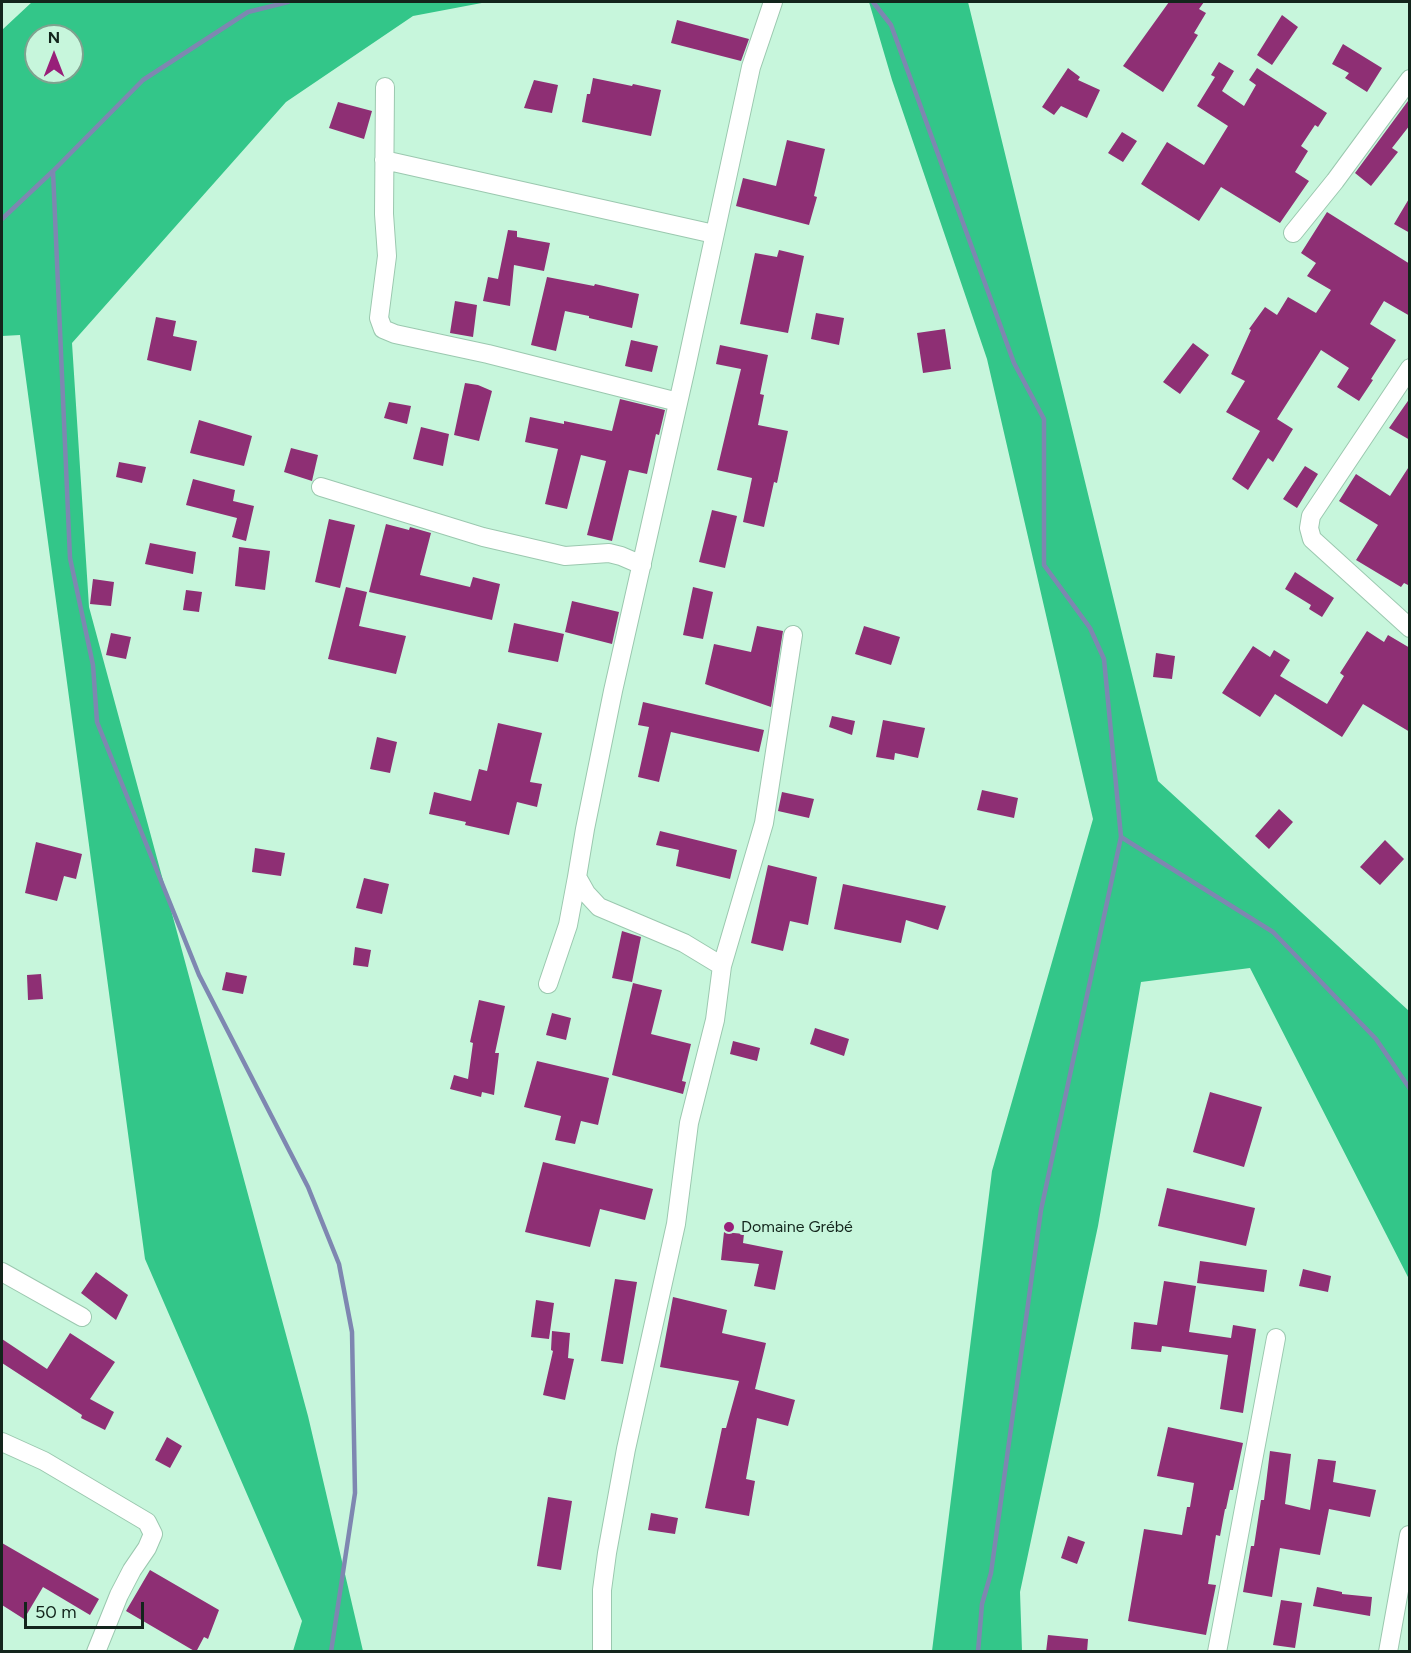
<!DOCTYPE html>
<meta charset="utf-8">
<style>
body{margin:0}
#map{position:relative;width:1411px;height:1653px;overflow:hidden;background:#c7f6dc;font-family:Figtree,sans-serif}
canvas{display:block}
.frame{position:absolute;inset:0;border:3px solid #13251c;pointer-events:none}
.north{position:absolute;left:24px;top:24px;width:60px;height:60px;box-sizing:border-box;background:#c7f6dc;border:2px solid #7fa28f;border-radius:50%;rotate:0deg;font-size:16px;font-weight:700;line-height:24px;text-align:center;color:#13251c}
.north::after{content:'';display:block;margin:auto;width:21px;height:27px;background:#981f79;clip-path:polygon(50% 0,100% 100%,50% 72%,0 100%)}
.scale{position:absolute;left:24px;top:1602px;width:120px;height:27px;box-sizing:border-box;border:3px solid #13251c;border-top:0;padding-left:8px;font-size:18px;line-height:21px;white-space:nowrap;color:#13251c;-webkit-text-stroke:4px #c7f6dc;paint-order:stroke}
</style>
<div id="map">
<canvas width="1411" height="1653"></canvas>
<div class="frame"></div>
<div class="north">N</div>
<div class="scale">50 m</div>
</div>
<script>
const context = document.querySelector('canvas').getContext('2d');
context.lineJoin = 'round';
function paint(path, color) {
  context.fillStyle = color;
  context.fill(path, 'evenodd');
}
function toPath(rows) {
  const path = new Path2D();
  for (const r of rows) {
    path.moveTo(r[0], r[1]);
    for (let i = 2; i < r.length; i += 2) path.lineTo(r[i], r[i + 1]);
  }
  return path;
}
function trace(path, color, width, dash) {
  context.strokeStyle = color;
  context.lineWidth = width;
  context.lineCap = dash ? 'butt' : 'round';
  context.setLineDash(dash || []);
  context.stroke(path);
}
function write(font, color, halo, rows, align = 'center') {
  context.font = font + ' Figtree,sans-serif';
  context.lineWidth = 6;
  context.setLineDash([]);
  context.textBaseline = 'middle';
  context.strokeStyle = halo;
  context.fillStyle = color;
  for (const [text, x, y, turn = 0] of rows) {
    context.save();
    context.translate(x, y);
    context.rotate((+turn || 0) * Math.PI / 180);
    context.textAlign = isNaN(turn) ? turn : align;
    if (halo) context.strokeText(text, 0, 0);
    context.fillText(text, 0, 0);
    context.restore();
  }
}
paint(toPath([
 [32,2,487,2,413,16,286,102,72,343,89,607,308,1416,363,1651,293,1651,302,1621,145,1259,20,335,2,336,2,30],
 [36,36,72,36,72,72,36,72],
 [869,2,968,2,1158,781,1409,1011,1409,1279,1250,968,1141,982,1098,1226,1020,1592,1022,1651,932,1651,992,1171,1093,819,987,359,892,80]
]), '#33c689');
trace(toPath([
 [873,2,891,25,1014,363,1044,419,1044,565,1090,628,1104,659,1121,837,1041,1210,991,1573,982,1604,978,1652],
 [53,171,70,558,93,665,97,722,199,975,308,1187,339,1264,352,1332,355,1493,331,1652],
 [2,219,53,171,143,80,248,12,288,2],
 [1121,837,1273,932,1376,1039,1410,1089]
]), '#7e87b1', 4.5);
paint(toPath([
 [1169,2,1204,2,1199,9,1206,13,1194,33,1198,35,1163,92,1123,66],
 [1282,15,1298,27,1272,65,1257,55],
 [677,20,749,39,741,61,671,43],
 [1343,44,1382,68,1367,92,1345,78,1349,73,1332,64],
 [1219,62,1234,71,1222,91,1244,106,1256,85,1249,80,1257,68,1327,113,1318,127,1315,125,1301,146,1308,151,1295,172,1309,181,1280,223,1221,187,1199,221,1141,184,1167,142,1204,165,1228,126,1197,106,1215,77,1211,75],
 [1068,68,1080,77,1078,80,1100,90,1087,118,1061,106,1054,115,1042,107],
 [593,78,632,86,633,84,661,90,651,136,582,122,587,94,590,94],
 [534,80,558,85,552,113,524,108],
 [1408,101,1410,103,1410,125,1392,148,1398,152,1371,186,1355,173],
 [338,102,372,111,364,139,329,128],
 [1122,132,1137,141,1123,162,1108,153],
 [787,140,825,149,814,196,817,197,809,225,736,206,743,178,776,186],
 [1410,197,1410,233,1394,224],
 [1327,212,1410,264,1410,316,1384,301,1370,324,1396,340,1371,379,1373,380,1359,401,1337,387,1349,368,1321,350,1277,419,1293,429,1273,462,1268,458,1248,490,1232,479,1260,431,1226,412,1245,381,1231,374,1251,330,1249,329,1265,307,1277,315,1288,297,1316,313,1331,290,1307,276,1316,263,1301,253],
 [508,230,517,231,517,237,550,243,544,271,514,265,510,306,483,301,488,277,498,279],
 [779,250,804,256,788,333,740,324,755,253,777,257],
 [547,277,594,286,595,284,639,294,632,328,589,318,589,316,565,311,556,351,531,345],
 [455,301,477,305,473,337,450,333],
 [816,313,844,318,839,345,811,339],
 [156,317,176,321,173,336,197,341,191,371,147,360],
 [945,329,951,369,923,373,917,333],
 [631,340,658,346,652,372,625,366],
 [1193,343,1209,355,1180,394,1163,382],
 [720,345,768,355,760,394,764,395,758,425,788,431,777,483,774,482,764,527,743,522,752,478,717,470,741,369,716,364],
 [465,383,478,385,492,391,479,441,454,435],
 [1410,398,1410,440,1389,428],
 [620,399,665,410,659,435,656,434,647,474,629,470,612,541,587,535,606,461,581,455,567,509,545,504,558,449,525,442,530,417,564,424,564,421,612,431],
 [389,402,411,406,407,424,384,418],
 [199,420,252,436,244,466,190,453],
 [421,427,449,434,443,466,413,459],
 [291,448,318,455,312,481,284,472],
 [119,462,146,467,142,483,116,477],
 [1410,465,1410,586,1404,583,1401,587,1356,560,1378,525,1339,501,1356,474,1390,496],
 [1305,466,1318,474,1297,508,1283,499],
 [193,479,235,490,233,501,254,506,246,541,232,537,237,518,186,505],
 [712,510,737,516,725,568,699,562],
 [329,519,355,525,340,588,315,582],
 [386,524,409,530,410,527,431,533,420,575,470,587,473,577,500,584,492,620,369,592],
 [150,543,196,552,193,574,145,564],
 [239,547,270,551,265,590,235,586],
 [1295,572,1334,598,1322,617,1309,609,1311,605,1285,589],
 [93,579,114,582,111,606,90,604],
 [346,587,367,592,359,626,406,636,396,674,328,659],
 [693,587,713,592,703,639,683,635],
 [186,590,202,592,199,612,183,610],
 [572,601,619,612,612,644,565,632],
 [514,623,564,634,558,662,508,652],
 [757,626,783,631,771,707,705,684,714,644,751,652],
 [864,626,900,637,891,665,855,654],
 [1367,631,1384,642,1388,635,1410,648,1410,732,1363,704,1342,737,1275,694,1260,717,1222,693,1253,646,1270,657,1274,650,1290,660,1280,676,1327,704,1344,676,1340,673],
 [111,633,131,637,126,659,106,655],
 [1156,653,1175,656,1172,679,1153,677],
 [643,702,764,730,759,752,671,732,659,782,638,777,649,727,638,725],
 [832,716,855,721,852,735,829,727],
 [883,720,925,728,918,758,895,753,894,760,876,757],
 [498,723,542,733,530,782,542,784,537,807,517,802,509,835,465,825,466,822,429,814,434,792,471,801,479,769,487,771],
 [377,737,397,742,390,773,370,769],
 [982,790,1018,798,1014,818,977,810],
 [782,792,814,799,809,818,778,811],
 [1279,809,1293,822,1269,849,1255,836],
 [660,831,737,850,730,879,676,866,679,850,656,845],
 [1385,840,1404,859,1380,885,1360,867],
 [36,842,82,854,76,879,64,876,57,901,25,893],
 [255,848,285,853,281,876,252,872],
 [768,865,817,877,808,925,790,921,783,951,751,943],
 [364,878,389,884,382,914,356,908],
 [843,884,946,906,938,930,906,920,901,943,834,929],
 [622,931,641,937,632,982,612,978],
 [355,947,371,950,368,967,353,965],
 [226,972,247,976,243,994,222,990],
 [41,974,43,999,28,1000,27,975],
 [633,983,662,990,651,1034,691,1044,682,1081,686,1082,683,1094,612,1075],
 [479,1000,505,1006,495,1053,499,1053,494,1095,482,1092,481,1097,450,1089,454,1075,468,1079,473,1043,470,1042],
 [552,1013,571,1018,566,1040,546,1035],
 [815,1028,849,1039,844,1056,810,1044],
 [733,1041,760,1048,757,1061,730,1054],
 [537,1061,609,1078,598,1125,581,1121,575,1144,555,1140,561,1116,524,1107],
 [1210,1092,1262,1107,1244,1167,1193,1152],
 [543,1162,653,1189,645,1220,600,1209,590,1247,525,1232],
 [1167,1188,1255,1208,1246,1246,1158,1226],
 [724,1232,744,1234,743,1243,783,1251,775,1290,754,1286,759,1264,721,1260],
 [1200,1261,1267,1270,1264,1292,1197,1283],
 [1303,1269,1331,1276,1328,1292,1299,1286],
 [96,1272,128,1295,116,1320,81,1293],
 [615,1279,637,1282,623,1364,601,1361],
 [1164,1281,1196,1286,1189,1332,1231,1338,1233,1325,1256,1329,1243,1413,1220,1409,1228,1355,1162,1346,1161,1352,1131,1349,1134,1322,1157,1325],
 [673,1297,727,1310,722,1333,766,1343,755,1389,795,1400,788,1426,757,1418,746,1479,755,1481,749,1516,705,1508,722,1428,726,1428,739,1381,660,1367],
 [536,1300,554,1303,549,1339,531,1337],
 [552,1331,570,1333,568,1358,574,1359,565,1400,543,1395,553,1351,551,1350],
 [70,1333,115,1362,90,1399,114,1412,105,1430,81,1418,82,1415,2,1363,2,1339,47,1369],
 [1168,1427,1243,1443,1233,1490,1230,1490,1226,1509,1225,1509,1220,1536,1216,1535,1208,1584,1216,1585,1206,1635,1128,1621,1144,1529,1182,1535,1187,1507,1190,1507,1194,1483,1157,1476],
 [167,1437,182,1446,170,1468,155,1460],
 [1270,1451,1291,1454,1285,1504,1310,1510,1318,1459,1336,1461,1333,1482,1376,1490,1370,1517,1329,1509,1320,1555,1280,1548,1272,1597,1243,1592,1251,1546,1254,1546,1261,1500,1264,1500],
 [548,1497,572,1501,561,1570,537,1566],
 [651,1513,678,1518,675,1534,648,1530],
 [1068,1536,1085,1542,1077,1564,1061,1558],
 [2,1543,99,1599,90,1615,43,1587,24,1619,2,1605],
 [150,1570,219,1610,208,1639,204,1637,196,1652,126,1611],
 [1317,1587,1342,1592,1342,1594,1372,1597,1370,1616,1313,1606],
 [1281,1600,1302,1603,1295,1648,1273,1645],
 [1048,1635,1088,1639,1087,1652,1046,1652]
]), '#8e2f74');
const street = toPath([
 [385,87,384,214,387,256,379,318,383,329,395,334,488,354,678,402],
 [384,160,714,234],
 [1293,233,1335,181,1410,79],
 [1410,368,1311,516,1309,528,1312,539,1410,628],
 [321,487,483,537,565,556,609,553,621,556,642,565],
 [722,966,764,823,793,635],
 [548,984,568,925,577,877],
 [2,1272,82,1317],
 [2,1442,44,1461,147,1522,153,1534,147,1548,132,1570,119,1595,96,1652],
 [602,1652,602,1590,607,1553,626,1449,676,1224,689,1123,715,1020,722,966,684,943,599,907,586,893,577,877,585,829,613,691,685,372,751,67,773,2],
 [1217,1652,1276,1338],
 [1388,1652,1409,1535]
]);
trace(street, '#9bc8af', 20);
trace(street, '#fff', 18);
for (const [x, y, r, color] of [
 [729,1227,6,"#981f79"]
]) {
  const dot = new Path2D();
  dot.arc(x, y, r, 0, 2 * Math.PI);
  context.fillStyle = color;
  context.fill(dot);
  trace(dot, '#c7f6dc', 2);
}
write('16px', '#13251c', '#c7f6dc', [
 ["Domaine Grébé",741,1227]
], 'left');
</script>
